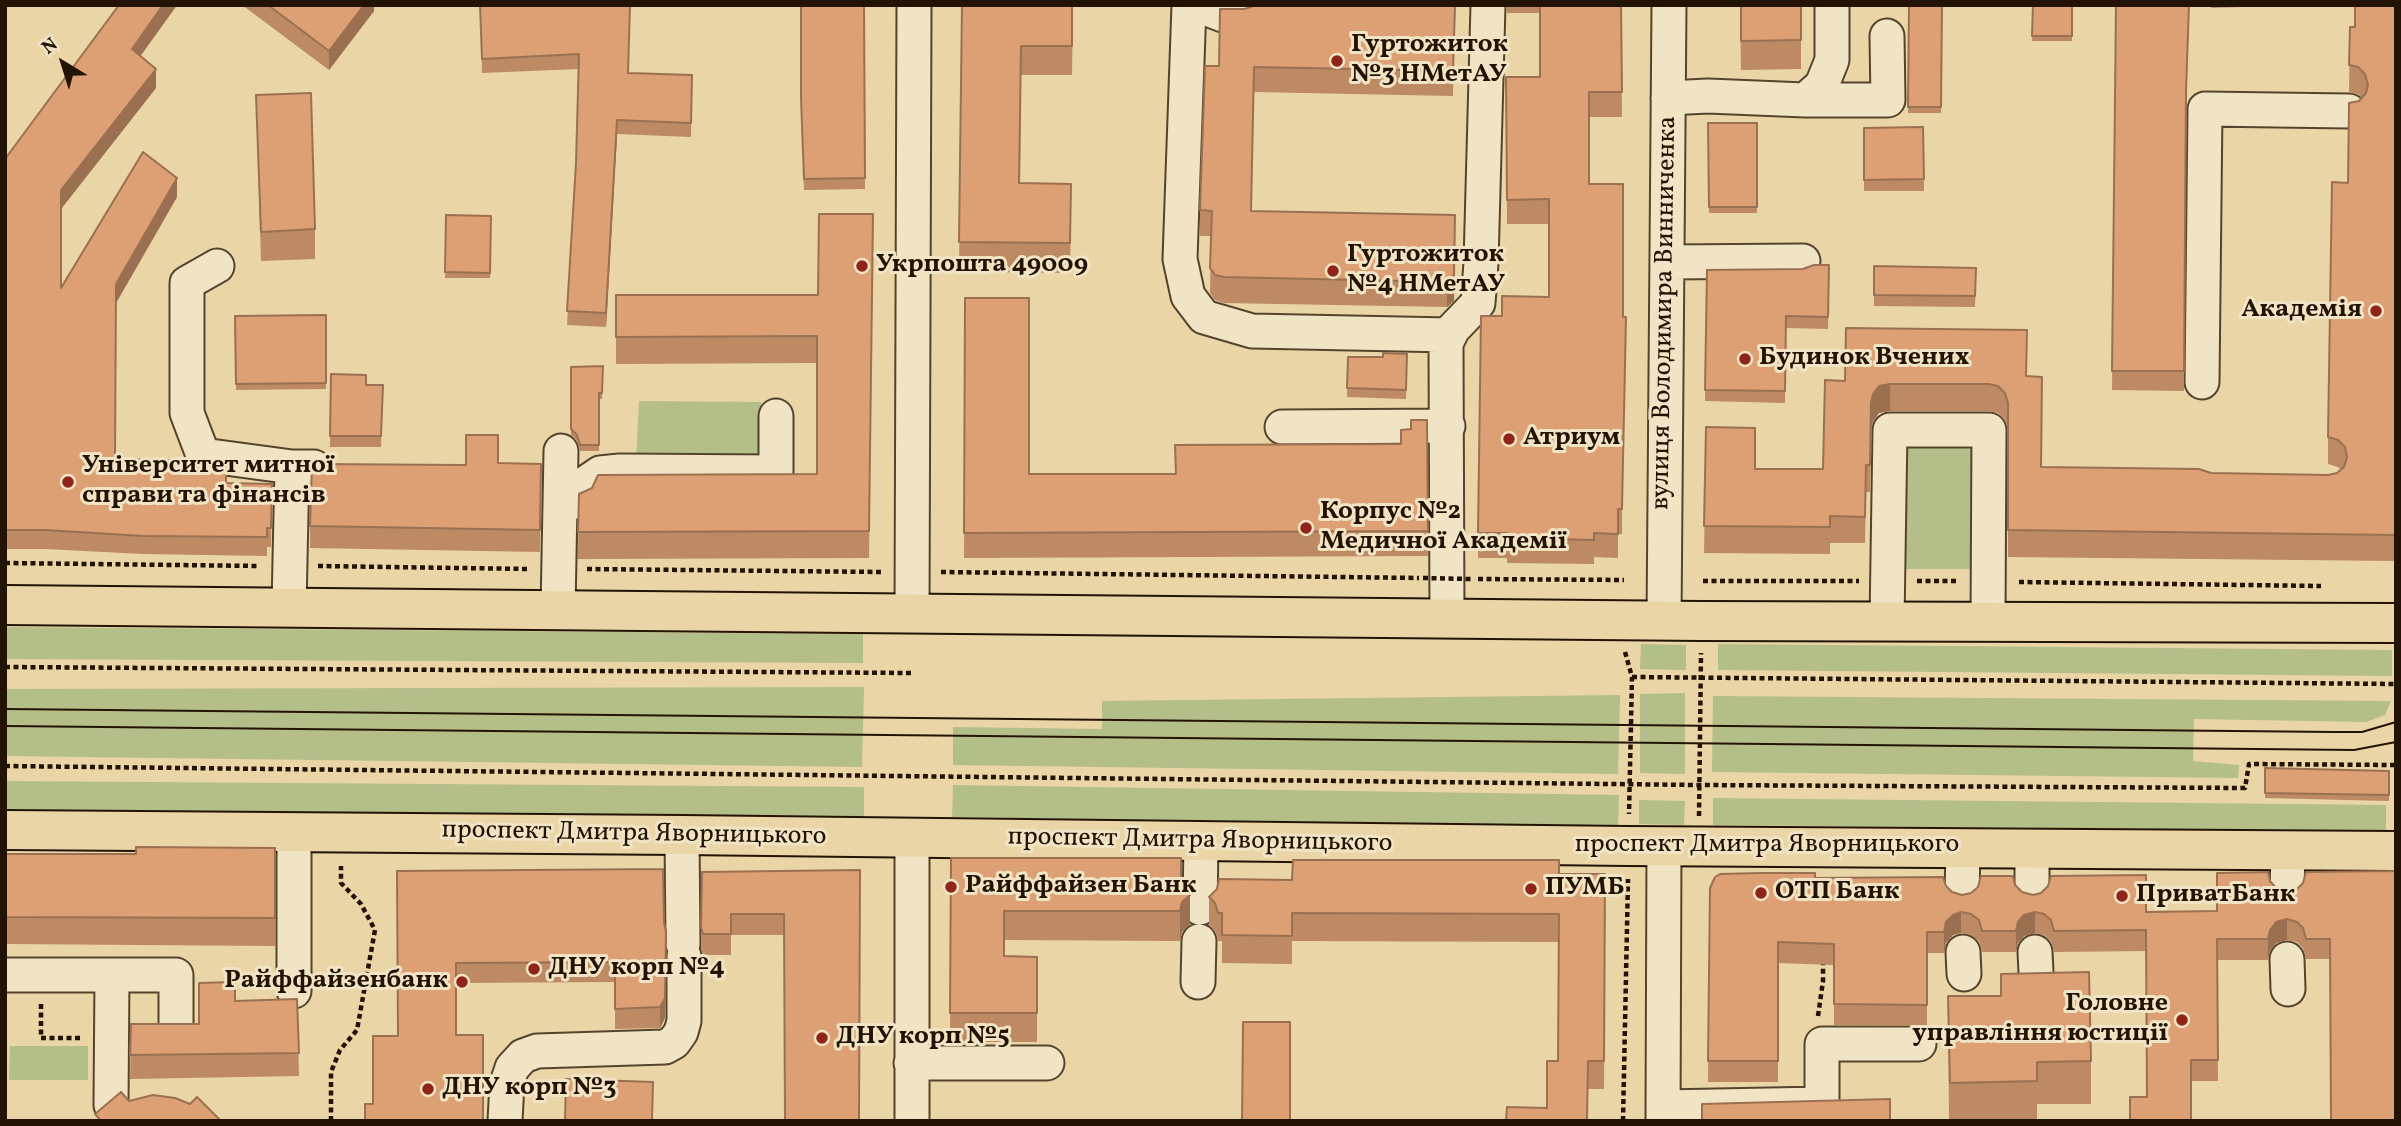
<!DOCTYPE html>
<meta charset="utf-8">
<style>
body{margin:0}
#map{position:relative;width:2401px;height:1126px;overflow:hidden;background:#e9d5a5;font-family:Vollkorn,serif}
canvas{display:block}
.frame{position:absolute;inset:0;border:7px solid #231305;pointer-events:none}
.north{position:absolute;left:28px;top:28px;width:70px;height:70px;-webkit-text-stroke:5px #f1e4c4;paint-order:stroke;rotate:322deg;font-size:19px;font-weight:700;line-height:28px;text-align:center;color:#231305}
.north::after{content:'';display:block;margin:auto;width:24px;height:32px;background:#231305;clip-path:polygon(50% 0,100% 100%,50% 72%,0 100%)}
</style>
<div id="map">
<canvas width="2401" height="1126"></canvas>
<div class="frame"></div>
<div class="north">N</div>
</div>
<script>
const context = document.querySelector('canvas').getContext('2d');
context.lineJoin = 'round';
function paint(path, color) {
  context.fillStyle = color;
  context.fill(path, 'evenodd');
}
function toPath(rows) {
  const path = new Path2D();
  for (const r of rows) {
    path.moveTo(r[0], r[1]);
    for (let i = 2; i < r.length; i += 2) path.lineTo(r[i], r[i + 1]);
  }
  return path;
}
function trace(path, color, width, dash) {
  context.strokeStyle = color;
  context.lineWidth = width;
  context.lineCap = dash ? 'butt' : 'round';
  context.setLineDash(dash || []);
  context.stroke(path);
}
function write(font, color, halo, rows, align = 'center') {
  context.font = font + ' Vollkorn,serif';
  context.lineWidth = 6;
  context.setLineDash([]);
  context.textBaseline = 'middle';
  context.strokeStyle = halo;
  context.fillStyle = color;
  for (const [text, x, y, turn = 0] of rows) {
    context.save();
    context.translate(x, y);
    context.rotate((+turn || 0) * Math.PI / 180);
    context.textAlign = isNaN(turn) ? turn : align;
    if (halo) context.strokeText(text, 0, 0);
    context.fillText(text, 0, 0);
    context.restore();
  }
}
paint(toPath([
 [639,401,761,402,760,461,636,461],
 [1894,438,1982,439,1981,569,1893,569],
 [5,627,863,634,863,663,5,659],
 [1641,644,1686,645,1686,670,1640,669],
 [1718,644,2392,650,2392,676,1718,670],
 [864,687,862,767,5,756,5,689],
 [1685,693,1685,774,1640,773,1640,694],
 [1620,695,1618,774,953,765,953,727,1102,729,1102,701],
 [1713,696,2391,701,2385,715,2366,722,2194,719,2193,761,2239,765,2238,778,1712,772],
 [5,781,864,787,864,817,5,810],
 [953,785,1619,795,1618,827,952,817],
 [1713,798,2386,805,2386,831,1713,825],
 [1639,800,1685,801,1684,825,1639,824],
 [10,1046,88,1046,88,1080,9,1080]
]), '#b3be89');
trace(toPath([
 [577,559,578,502]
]), '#c1ae85', 33, [33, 17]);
const minor = toPath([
 [1189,5,1180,259,1188,296,1204,317,1252,331,1450,335],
 [1197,5,1223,15,1243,15,1244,5],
 [1668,98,1708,96,1805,100,1822,85,1832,60,1832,5],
 [1805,100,1888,100,1887,36],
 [1667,262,1803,261],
 [217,266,187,283,187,413,203,455,292,467],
 [2202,382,2205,109,2349,111],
 [1282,427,1448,426],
 [578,502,581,486,600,473,620,471,776,472,776,416],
 [289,607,292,467,314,467],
 [558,610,561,451],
 [912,612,914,5],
 [1447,618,1446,343,1453,329,1478,303,1481,263,1488,5],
 [1664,620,1669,5],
 [1887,621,1890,430,1989,430,1988,622],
 [294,831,294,991],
 [682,835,683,944],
 [2032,847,2032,897],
 [2287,893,2288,850],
 [1962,897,1963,847],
 [1200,908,1201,842],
 [1963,952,1964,974],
 [2035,952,2036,972],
 [2287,959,2288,989],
 [5,975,176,975,176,1027],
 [1198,982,1199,941],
 [911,1063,1047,1063],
 [111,1105,112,975],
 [1663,1107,1822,1104,1822,1044,1919,1044],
 [505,1121,507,1083,512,1068,523,1056,537,1051,665,1047,674,1042,681,1032,684,1021,684,956],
 [912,1121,912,839],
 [1663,1121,1664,847]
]);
const major = toPath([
 [5,605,1702,621,2396,623],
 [5,830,682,835,1628,846,2396,851]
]);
trace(minor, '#54442d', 37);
trace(major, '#231305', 42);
trace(toPath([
 [5,563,260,566],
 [318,566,530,569],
 [587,569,883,572],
 [941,572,1419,578],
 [1478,579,1624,580],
 [1703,581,1859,581],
 [1917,581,1957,581],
 [2019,582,2321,586],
 [1625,652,1632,677,1629,814],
 [5,667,912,673],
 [1632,677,2396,684],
 [5,766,1699,785,2245,788,2249,764,2396,765],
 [1699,816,1701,653],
 [41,1004,41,1038,82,1038],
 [1818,1016,1823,981,1823,959],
 [331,1121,331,1072,340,1050,357,1030,375,930,361,904,341,883,341,866],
 [1623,1121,1628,879]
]), '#231305', 4.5, [5, 3.5]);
trace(minor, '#f1e4c4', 33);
trace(major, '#e9d5a5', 38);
trace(toPath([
 [5,709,2334,732,2362,732,2396,722],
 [5,726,2354,750,2396,742]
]), '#231305', 2);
trace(toPath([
 [1423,578,1471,579]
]), '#231305', 4.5, [5, 3.5]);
paint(toPath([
 [116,5,177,5,140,56,156,88,61,209,61,287,177,197,116,303,116,459,226,483,272,484,271,547,267,547,267,556,143,554,45,549,5,549,5,159,118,7],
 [242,5,374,5,374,11,329,70],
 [480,5,629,73,692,75,691,137,617,134,606,327,567,325,576,163,579,69,482,73],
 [864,5,865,189,804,190,801,98],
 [962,5,1073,5,1072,75,1021,75,1020,183,1071,213,1070,273,959,272],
 [1507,5,1621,5,1622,117,1589,117,1589,184,1623,184,1622,534,1618,534,1618,558,1594,557,1594,564,1507,563,1507,558,1478,558,1478,533,1502,316,1549,297,1549,224,1507,224,1506,77,1540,77,1540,13,1507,13],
 [1740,5,1801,5,1801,69,1741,70],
 [1909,5,1942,5,1941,113,1908,113],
 [2033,5,2072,5,2072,41,2032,41],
 [2116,5,2189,24,2186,109,2184,391,2112,390],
 [2211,5,2306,5,2211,8],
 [2354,5,2396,5,2395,561,2008,557,2008,430,2005,420,1998,413,1989,411,1890,411,1879,413,1873,421,1871,430,1870,492,1866,492,1865,543,1830,543,1830,554,1704,553,1706,427,1755,469,1823,469,1845,381,2027,376,2041,467,2211,473,2328,475,2337,473,2341,470,2338,467,2328,464,2328,437,2348,183,2359,101,2362,98,2358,94,2349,92,2350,27,2355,27],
 [1455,6,1453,96,1254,92,1251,211,1455,241,1454,301,1447,307,1224,303,1215,300,1210,293,1211,236,1200,236,1200,210,1219,66,1244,9],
 [256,95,315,229,315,259,261,261],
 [1708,123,1757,123,1757,213,1709,213],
 [1923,127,1924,191,1864,191,1864,128],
 [873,214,869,558,578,559,579,494,817,474,817,363,616,364,616,295,818,295],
 [446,215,491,216,490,278,445,278],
 [1829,265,1828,329,1786,328,1785,403,1705,401,1707,270,1803,269],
 [1874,266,1976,268,1975,307,1874,306],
 [965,298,1029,474,1176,474,1401,444,1411,429,1427,420,1428,556,964,558],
 [326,315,326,389,236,390,235,316],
 [1407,354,1406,399,1347,397,1348,357,1383,357],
 [603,366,602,399,599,399,599,451,580,451,577,441,571,435,571,367],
 [331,374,366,385,383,385,381,447,330,447],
 [498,463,541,464,540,552,310,548,310,526,466,465],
 [2265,768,2389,771,2389,801,2265,798],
 [275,848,275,946,5,944,5,854,136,854],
 [951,858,1181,880,1190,924,1182,932,1180,941,1004,940,1004,956,1037,957,1037,1042,950,1042],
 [663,869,665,1018,660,1028,615,1029,615,982,456,983,456,1035,483,1121,373,1104,397,1036,397,871],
 [860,870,784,935,731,935,731,955,703,955,701,948,702,872],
 [2396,871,2330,959,2306,959,2303,948,2297,942,2287,940,2276,943,2270,951,2268,960,2217,960,2218,1081,2191,1081,2147,1097,2146,951,2054,952,2051,941,2044,935,2035,933,2024,936,2018,943,2016,952,1982,952,1979,941,1971,935,1961,933,1953,935,1946,943,1944,953,1927,953,1927,1026,1834,1025,1834,965,1778,963,1778,1082,1708,1082,1710,888,1815,878,1946,886,1952,892,1962,895,2015,885,2022,892,2033,895,2146,912,2217,911,2270,881,2276,888,2287,891],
 [1559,874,1605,874,1604,1089,1588,1089,1547,1108,1558,1061,1559,942,1292,941,1292,964,1222,963,1222,941,1218,941,1215,931,1209,925,1209,897,1292,880],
 [1948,996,2091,1061,2091,1104,2037,1104,2037,1121,1949,1121],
 [297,999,299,1076,130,1079,131,1024,199,1024,235,1001]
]), '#bd8a64');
paint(toPath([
 [163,5,177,5,132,68,132,49],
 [364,5,374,5,374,11,329,70,329,51],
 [156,69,156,88,61,209,61,190],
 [617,120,617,134,606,327,606,313],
 [177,178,177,197,116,303,116,284],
 [1455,215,1454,301,1447,307,1447,282],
 [1890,384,1890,411,1879,413,1873,421,1871,430,1870,492,1871,403,1873,394,1879,386],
 [1190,895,1190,924,1182,932,1180,941,1180,911,1182,902],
 [1961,912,1961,933,1953,935,1946,943,1944,953,1944,932,1946,922,1953,915],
 [2035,912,2035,933,2024,936,2018,943,2016,952,2016,931,2018,922,2024,915],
 [2287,919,2287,940,2276,943,2270,951,2268,960,2268,939,2270,930,2276,922],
 [666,952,665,1018,660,1028,660,1007]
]), '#9a7051');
const building = toPath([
 [119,5,163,5,132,49,156,69,61,190,61,288,143,152,177,178,116,284,115,459,226,461,226,483,272,484,271,528,267,528,267,537,143,536,45,530,5,530,5,159,119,5],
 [268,5,364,5,329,51,268,5],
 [480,5,630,5,628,73,692,75,691,123,617,120,606,313,567,311,576,163,579,54,482,59,480,5],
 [801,5,864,5,865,178,804,179,801,98,801,5],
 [962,5,1072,5,1072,46,1021,46,1019,183,1071,184,1070,243,959,242,962,5],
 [1254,5,1455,6,1453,71,1254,67,1251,211,1455,215,1454,275,1447,282,1224,277,1215,275,1210,268,1212,211,1200,210,1205,66,1219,66,1220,9,1244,9,1251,7,1254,5],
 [1540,5,1621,5,1622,92,1589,92,1589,184,1623,184,1623,317,1626,317,1622,509,1618,509,1618,534,1594,533,1594,540,1507,538,1507,533,1478,533,1481,316,1502,316,1502,296,1549,297,1549,199,1507,200,1506,77,1540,77,1540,5],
 [1741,5,1801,5,1801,40,1741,41,1741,5],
 [1909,5,1942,5,1941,107,1908,107,1909,5],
 [2033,5,2072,5,2072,36,2032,36,2033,5],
 [2116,5,2189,5,2186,90,2184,371,2112,371,2116,5],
 [2355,5,2396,5,2395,535,2008,530,2008,403,2005,393,1998,386,1989,384,1890,384,1879,386,1873,394,1871,403,1870,465,1866,465,1865,517,1830,516,1830,527,1704,526,1706,427,1755,428,1755,469,1823,469,1825,380,1845,381,1846,328,2027,330,2026,376,2042,377,2041,467,2199,469,2211,473,2328,475,2337,473,2344,467,2347,457,2345,447,2338,440,2328,437,2332,182,2348,183,2349,103,2359,101,2366,93,2368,85,2365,74,2358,67,2349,65,2350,27,2355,27,2355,5],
 [311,93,315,229,261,232,256,95,311,93],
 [1708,123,1757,123,1757,207,1709,207,1708,123],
 [1923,127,1924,179,1864,180,1864,128,1923,127],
 [819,214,873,214,869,531,578,532,579,494,592,488,598,475,817,474,817,336,616,337,616,295,818,295,819,214],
 [446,215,491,216,490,273,445,272,446,215],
 [1814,265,1829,265,1828,317,1786,316,1785,391,1705,390,1707,270,1803,269,1814,265],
 [1874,266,1976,268,1975,296,1874,295,1874,266],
 [965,298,1029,298,1029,474,1176,474,1175,445,1401,444,1401,430,1411,429,1411,420,1427,420,1428,531,964,533,965,298],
 [326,315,326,383,236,384,235,316,326,315],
 [1383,353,1407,354,1406,390,1347,388,1348,357,1383,357,1383,353],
 [603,366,602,393,599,393,599,445,580,445,577,435,571,429,571,367,603,366],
 [331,374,366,375,366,385,383,385,381,436,330,436,331,374],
 [466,435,498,435,498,463,541,464,540,530,310,526,312,464,466,465,466,435],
 [2265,768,2389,771,2389,795,2265,793,2265,768],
 [136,847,275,848,275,918,5,917,5,854,136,854,136,847],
 [951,858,1181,858,1181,879,1184,889,1190,895,1182,902,1180,911,1004,911,1004,956,1037,957,1037,1013,950,1013,951,858],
 [1293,860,1559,860,1559,874,1605,874,1604,1061,1588,1061,1587,1121,1506,1121,1507,1107,1547,1108,1547,1061,1558,1061,1559,914,1292,913,1292,936,1222,935,1222,913,1218,913,1215,903,1209,897,1217,889,1219,879,1292,880,1293,860],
 [663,869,664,923,666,931,665,998,660,1007,615,1009,615,962,456,963,456,1035,483,1035,483,1121,365,1121,365,1104,373,1104,373,1036,398,1036,397,871,663,869],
 [860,870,859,1121,785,1121,784,914,731,914,731,934,703,934,701,927,702,872,860,870],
 [2396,871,2396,1121,2331,1121,2330,939,2306,939,2303,928,2297,922,2287,919,2276,922,2270,930,2268,939,2217,939,2218,1060,2191,1060,2191,1121,2130,1121,2130,1097,2147,1097,2146,930,2054,931,2051,920,2044,914,2035,912,2024,915,2018,922,2016,931,1982,931,1979,920,1971,914,1961,912,1953,915,1946,922,1944,932,1927,932,1927,1005,1834,1004,1834,944,1778,942,1778,1061,1708,1061,1710,888,1715,877,1720,874,1761,873,1815,873,1815,878,1943,877,1946,886,1952,892,1962,895,1971,893,1978,887,1981,876,2013,876,2015,885,2022,892,2033,895,2041,893,2048,886,2051,876,2146,875,2146,912,2217,911,2217,873,2268,872,2270,881,2276,888,2287,891,2297,889,2303,883,2306,872,2396,871],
 [2089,972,2091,1061,2037,1062,2037,1081,1950,1083,1948,996,2001,996,2001,974,2089,972],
 [235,982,235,1001,297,999,299,1053,130,1055,131,1024,199,1024,199,983,235,982],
 [1243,1022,1290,1022,1290,1121,1242,1121,1243,1022],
 [566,1079,653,1082,652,1121,565,1121,566,1079],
 [121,1092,129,1101,153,1095,175,1098,190,1104,197,1097,221,1121,101,1121,95,1114,121,1092],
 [1890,1099,1890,1121,1702,1121,1702,1104,1890,1099]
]);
paint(building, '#dca074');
trace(building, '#9a7051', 2);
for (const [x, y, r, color] of [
 [1337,61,7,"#8f2418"],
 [862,266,7,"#8f2418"],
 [1333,271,7,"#8f2418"],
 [2376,311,7,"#8f2418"],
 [1745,359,7,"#8f2418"],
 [1509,439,7,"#8f2418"],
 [68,482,7,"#8f2418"],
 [1306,528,7,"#8f2418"],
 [951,887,7,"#8f2418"],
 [1531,889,7,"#8f2418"],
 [1761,893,7,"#8f2418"],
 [2122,896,7,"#8f2418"],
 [534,969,7,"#8f2418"],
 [462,982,7,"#8f2418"],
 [2182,1020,7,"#8f2418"],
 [822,1038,7,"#8f2418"],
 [428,1089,7,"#8f2418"]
]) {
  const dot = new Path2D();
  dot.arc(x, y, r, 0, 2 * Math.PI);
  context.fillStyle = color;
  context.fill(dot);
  trace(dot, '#f1e4c4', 2.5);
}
write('bold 26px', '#231305', '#f1e4c4', [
 ["Гуртожиток",1351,46],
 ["№3 НМетАУ",1351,76],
 ["Гуртожиток",1347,256],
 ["№4 НМетАУ",1347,286],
 ["Укрпошта 49009",876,266],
 ["Академія",2362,311,"right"],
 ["Будинок Вчених",1759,359],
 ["Атриум",1523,439],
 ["Університет митної",82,467],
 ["справи та фінансів",82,497],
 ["Корпус №2",1320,513],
 ["Медичної Академії",1320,543],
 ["Райффайзен Банк",965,887],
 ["ПУМБ",1545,889],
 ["ОТП Банк",1775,893],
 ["ПриватБанк",2136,896],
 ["ДНУ корп №4",548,969],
 ["Райффайзенбанк",448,982,"right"],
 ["Головне",2168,1005,"right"],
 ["управління юстиції",2168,1035,"right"],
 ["ДНУ корп №5",836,1038],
 ["ДНУ корп №3",442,1089]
], 'left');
write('26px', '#231305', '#f1e4c4', [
 ["вулиця Володимира Винниченка",1666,313,-89],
 ["проспект Дмитра Яворницького",634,835,1],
 ["проспект Дмитра Яворницького",1200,842,1],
 ["проспект Дмитра Яворницького",1767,846]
]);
</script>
